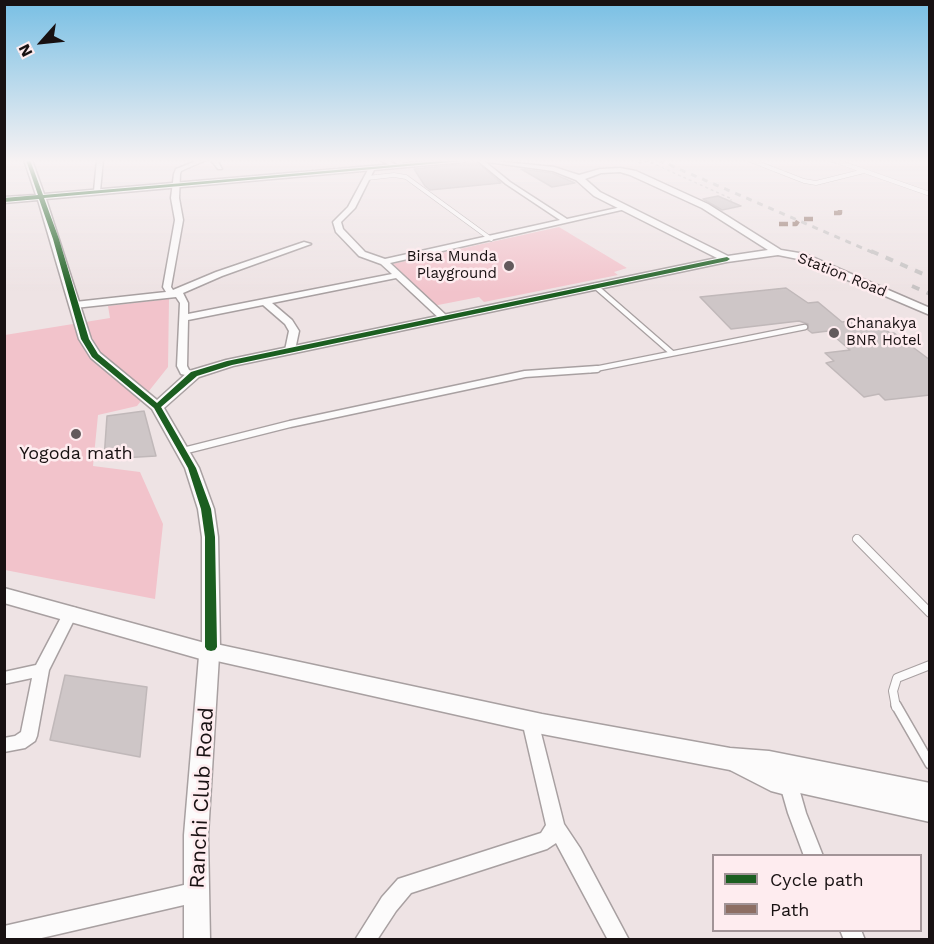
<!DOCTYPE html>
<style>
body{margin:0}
#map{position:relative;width:934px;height:944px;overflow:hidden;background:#eee3e4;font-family:"Work Sans",sans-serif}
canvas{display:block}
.frame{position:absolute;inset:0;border:6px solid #181112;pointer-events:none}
.legend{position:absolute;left:712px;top:854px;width:210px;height:78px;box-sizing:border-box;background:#feecef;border:2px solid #a29497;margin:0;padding:8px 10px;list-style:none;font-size:18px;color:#181112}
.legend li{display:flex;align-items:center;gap:12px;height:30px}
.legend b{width:30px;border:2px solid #a29497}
.north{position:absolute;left:12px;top:12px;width:60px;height:60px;-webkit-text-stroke:4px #feecef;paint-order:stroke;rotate:243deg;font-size:16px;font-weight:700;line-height:24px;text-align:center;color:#181112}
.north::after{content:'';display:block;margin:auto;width:21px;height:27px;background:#181112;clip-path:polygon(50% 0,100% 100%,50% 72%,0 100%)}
</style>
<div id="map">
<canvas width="934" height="944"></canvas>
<div class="frame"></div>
<ul class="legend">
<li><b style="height:8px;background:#1b5e20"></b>Cycle path</li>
<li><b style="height:8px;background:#8d6e63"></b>Path</li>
</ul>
<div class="north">N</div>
</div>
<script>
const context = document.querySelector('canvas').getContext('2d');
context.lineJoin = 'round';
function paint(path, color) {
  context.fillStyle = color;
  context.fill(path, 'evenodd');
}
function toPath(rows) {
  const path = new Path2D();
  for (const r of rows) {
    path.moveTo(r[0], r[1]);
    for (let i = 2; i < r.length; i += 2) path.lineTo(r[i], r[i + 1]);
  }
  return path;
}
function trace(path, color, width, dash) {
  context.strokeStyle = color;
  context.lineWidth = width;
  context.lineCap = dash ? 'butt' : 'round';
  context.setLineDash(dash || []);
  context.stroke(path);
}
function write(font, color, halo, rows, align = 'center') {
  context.font = font + ' "Work Sans",sans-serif';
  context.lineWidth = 5;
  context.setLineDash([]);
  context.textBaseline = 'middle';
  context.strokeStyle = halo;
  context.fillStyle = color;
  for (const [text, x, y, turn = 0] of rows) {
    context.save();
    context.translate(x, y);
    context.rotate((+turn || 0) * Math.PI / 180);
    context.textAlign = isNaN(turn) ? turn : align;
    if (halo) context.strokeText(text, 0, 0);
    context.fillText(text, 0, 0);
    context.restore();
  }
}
paint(toPath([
 [559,227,627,268,614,272,618,275,484,302,479,297,433,306,392,264],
 [169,299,168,367,137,406,98,415,93,466,140,472,163,524,155,599,5,570,5,335,110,318,108,306]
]), '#f2c3cb');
const building = toPath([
 [470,160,475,160,501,183,430,190,425,186,414,169,464,164,470,160],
 [521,169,552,173,575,183,552,187,521,169],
 [718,196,741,206,722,210,703,199,718,196],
 [786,288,808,303,818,302,842,322,871,319,890,333,894,333,930,360,930,395,885,400,879,394,864,397,826,363,834,361,825,353,850,350,828,331,812,333,808,330,808,324,799,321,731,329,700,297,786,288],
 [144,411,156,456,104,459,107,416,144,411],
 [65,675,147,687,140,757,50,740,65,675]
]);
paint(building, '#cec6c7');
trace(building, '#c0b8b9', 1.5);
const serviceFar4 = toPath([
 [395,160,401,164],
 [750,160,804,181,816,183,864,171],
 [833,160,930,194],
 [367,178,394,175,406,177,491,239]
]);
const serviceFar3 = toPath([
 [595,286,672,353],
 [590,370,805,327]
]);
const serviceFar2 = toPath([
 [183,451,290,424,525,374,597,369]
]);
const serviceFar1 = toPath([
 [857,539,930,613],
 [896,707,893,691,897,678,930,665]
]);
const service = toPath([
 [896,705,930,764]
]);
const minor = toPath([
 [97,160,103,160,100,191,97,193,94,191,97,160],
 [199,160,206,160,181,171,180,174,179,198,183,220,171,287,173,290,216,272,304,242,311,244,222,276,183,293,188,303,188,314,392,274,381,264,359,256,336,232,333,222,348,207,369,168,372,166,375,168,355,208,341,222,343,229,365,252,385,259,560,220,506,184,477,160,483,160,510,182,567,219,626,206,630,208,390,263,447,316,447,320,441,320,396,278,272,303,292,320,299,331,295,350,290,353,285,350,289,331,285,324,263,305,188,320,187,366,189,370,199,374,194,377,181,374,177,366,180,303,176,297,75,308,71,305,75,302,166,292,163,287,175,220,171,198,174,174,176,169,199,160],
 [211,160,217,160,222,169,218,169,211,160],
 [380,160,387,160,396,165,391,166,380,160],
 [71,607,76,608,78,612,49,670,37,736,35,741,25,748,4,752,4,738,15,736,21,732,32,678,4,684,4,672,36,665,66,608,71,607],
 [530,714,536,716,538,721,564,824,580,848,629,940,608,940,556,843,547,849,411,893,396,911,377,940,355,940,382,897,398,879,541,833,546,825,522,721,524,716,530,714],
 [789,777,795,779,798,785,806,813,823,856,804,856,788,813,780,785,783,779,789,777],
 [197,882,204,885,207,892,204,899,197,902,33,940,4,940,4,926,197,882],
 [840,930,861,930,865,940,844,940,840,930]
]);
const tertiary = toPath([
 [24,160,32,160,44,194,442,160,468,160,464,162,46,199,91,339,100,353,157,400,189,371,226,360,717,258,594,196,576,180,553,171,488,162,484,160,554,167,579,175,600,169,620,168,636,171,708,204,781,250,805,254,930,308,930,315,798,259,778,255,727,262,233,366,199,377,164,408,199,468,214,509,218,537,220,647,217,652,219,656,208,835,210,940,184,940,184,835,199,656,203,650,202,647,202,537,198,509,185,468,152,409,91,358,79,339,38,200,4,203,4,197,36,195,24,160],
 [620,172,630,175,702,208,768,250,728,256,600,192,585,179,601,173,620,172],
 [738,754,776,773,798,779,801,786,798,793,790,796,771,791,730,770,727,763,730,756,738,754]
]);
const secondary = toPath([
 [4,588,212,645,216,644,542,714,730,748,769,751,930,783,930,822,782,789,773,785,769,777,770,774,730,770,542,734,208,659,204,660,4,603,4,588]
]);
trace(serviceFar4, '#a8a0a1', 5);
trace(serviceFar3, '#a8a0a1', 7);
trace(serviceFar2, '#a8a0a1', 9);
trace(serviceFar1, '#a8a0a1', 10);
trace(service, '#a8a0a1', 12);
trace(minor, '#a8a0a1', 3);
trace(tertiary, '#a8a0a1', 3);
trace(secondary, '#a8a0a1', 3);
trace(toPath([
 [645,160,732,199,730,201]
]), '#c9c5c6', 1.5, [3, 3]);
trace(serviceFar4, '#fcfbfb', 4);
trace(serviceFar3, '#fcfbfb', 4.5);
trace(serviceFar2, '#fcfbfb', 6);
trace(serviceFar1, '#fcfbfb', 8);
trace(service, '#fcfbfb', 9);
paint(minor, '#fcfbfb');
paint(tertiary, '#fcfbfb');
paint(secondary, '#fcfbfb');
trace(toPath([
 [658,160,874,253]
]), '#c5c2c2', 3, [6, 6]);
trace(toPath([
 [871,251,930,277],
 [912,286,930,294]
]), '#c5c2c2', 4, [8, 8]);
trace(toPath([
 [639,163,651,160]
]), '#c9c5c6', 1.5, [3, 3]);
trace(toPath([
 [834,213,840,213,840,209],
 [804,219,813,219,815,216],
 [779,224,796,224,798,221]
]), '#8d6e63', 4.5, [9, 4.5]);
paint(toPath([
 [26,160,30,160,43,195,453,160,466,160,464,161,44,198,59,239,89,339,98,354,157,403,191,372,227,361,727,257,730,259,727,261,232,365,197,376,161,407,196,468,211,509,215,537,217,647,215,650,211,651,207,650,205,647,205,537,201,509,188,468,154,408,92,357,81,339,53,239,39,199,4,202,4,198,38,195,26,160]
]), '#1b5e20');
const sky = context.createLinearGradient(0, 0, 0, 292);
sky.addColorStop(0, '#78bfe4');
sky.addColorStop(0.55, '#f7f2f3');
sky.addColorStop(1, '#f7f2f300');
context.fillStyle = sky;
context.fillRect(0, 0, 934, 292);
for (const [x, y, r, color] of [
 [509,266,6,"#635a5c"],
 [834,333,6,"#635a5c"],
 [76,434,6,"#635a5c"]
]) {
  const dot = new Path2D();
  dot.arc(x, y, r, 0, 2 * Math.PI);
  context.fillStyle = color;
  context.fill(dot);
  trace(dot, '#feecef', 2);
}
write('15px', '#181112', '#feecef', [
 ["Birsa Munda",497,257],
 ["Playground",497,274],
 ["Chanakya",846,324,"left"],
 ["BNR Hotel",846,341,"left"]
], 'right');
write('15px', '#181112', '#feecef', [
 ["Station Road",842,275,22]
]);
write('18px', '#181112', '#feecef', [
 ["Yogoda math",76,454]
]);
write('21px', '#181112', '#feecef', [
 ["Ranchi Club Road",202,798,-87]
]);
</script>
